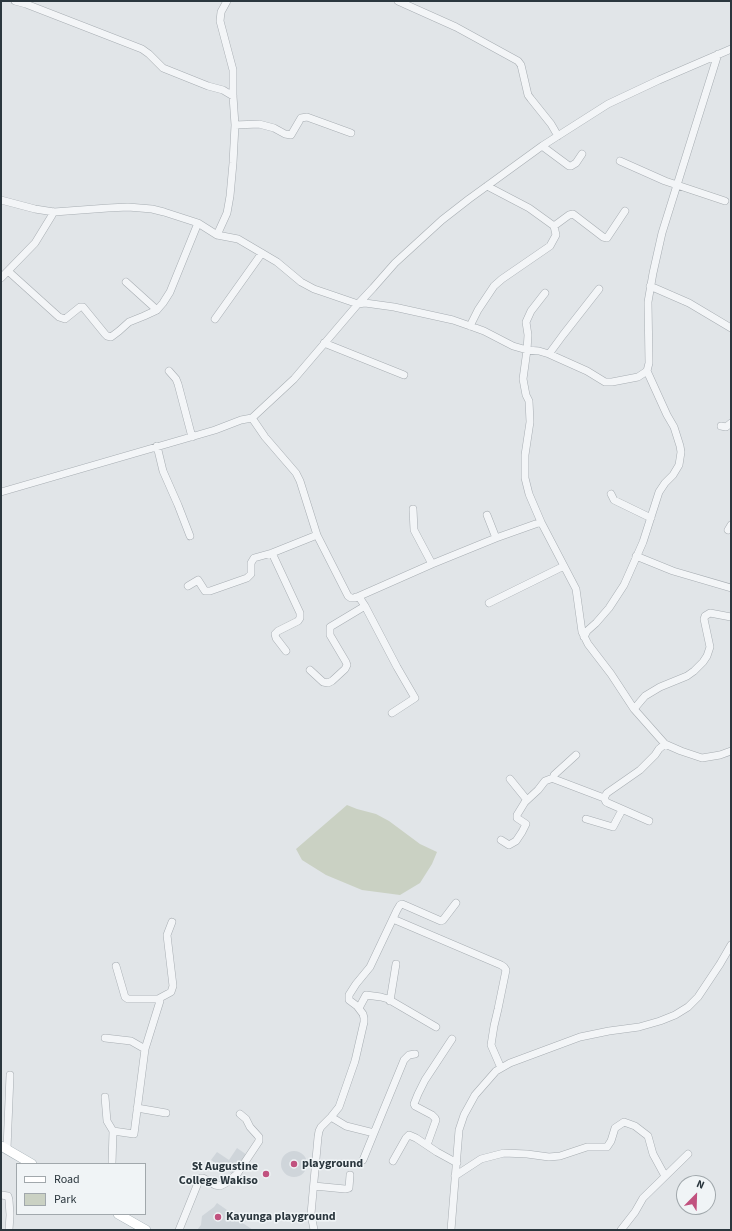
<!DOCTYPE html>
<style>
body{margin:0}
#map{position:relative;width:732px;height:1231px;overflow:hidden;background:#e1e5e8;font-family:"Source Sans 3",sans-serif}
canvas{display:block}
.frame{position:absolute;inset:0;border:2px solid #2b373e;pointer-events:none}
.legend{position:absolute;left:16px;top:1163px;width:130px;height:52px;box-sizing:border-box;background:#f0f4f6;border:1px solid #a1a8ac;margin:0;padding:5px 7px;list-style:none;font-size:12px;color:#2b373e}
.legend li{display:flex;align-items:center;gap:8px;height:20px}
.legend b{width:20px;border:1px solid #a1a8ac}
.north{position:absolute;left:676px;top:1175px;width:40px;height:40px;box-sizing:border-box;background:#f0f4f6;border:1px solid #a1a8ac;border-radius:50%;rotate:23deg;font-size:11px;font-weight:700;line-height:16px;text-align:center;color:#2b373e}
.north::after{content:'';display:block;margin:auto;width:14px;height:18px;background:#c1527f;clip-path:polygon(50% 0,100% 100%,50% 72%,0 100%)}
</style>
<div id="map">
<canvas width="732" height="1231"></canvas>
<div class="frame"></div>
<ul class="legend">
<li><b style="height:5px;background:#fff"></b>Road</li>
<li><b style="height:11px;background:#cad1c3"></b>Park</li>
</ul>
<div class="north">N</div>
</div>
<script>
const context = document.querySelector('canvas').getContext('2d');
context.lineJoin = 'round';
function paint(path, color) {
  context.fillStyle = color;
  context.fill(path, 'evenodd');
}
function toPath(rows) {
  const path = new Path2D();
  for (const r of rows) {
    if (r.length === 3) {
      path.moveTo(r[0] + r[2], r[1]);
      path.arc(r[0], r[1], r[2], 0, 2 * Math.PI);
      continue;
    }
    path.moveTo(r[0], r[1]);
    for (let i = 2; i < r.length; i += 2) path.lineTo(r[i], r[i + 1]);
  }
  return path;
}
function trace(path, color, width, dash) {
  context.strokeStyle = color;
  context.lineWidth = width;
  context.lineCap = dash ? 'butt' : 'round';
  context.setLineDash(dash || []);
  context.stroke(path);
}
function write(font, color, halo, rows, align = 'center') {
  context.font = font + ' "Source Sans 3",sans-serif';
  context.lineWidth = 3;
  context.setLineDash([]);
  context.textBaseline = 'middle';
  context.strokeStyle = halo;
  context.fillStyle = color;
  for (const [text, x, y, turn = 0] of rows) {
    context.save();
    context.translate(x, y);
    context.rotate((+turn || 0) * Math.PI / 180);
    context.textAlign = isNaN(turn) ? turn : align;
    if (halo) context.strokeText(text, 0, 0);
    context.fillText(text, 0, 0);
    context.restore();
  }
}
paint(toPath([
 [237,1148,247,1155,234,1175,211,1160,217,1152,229,1160],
 [294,1164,13],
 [217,1203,227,1210,235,1218,253,1230,197,1230,201,1225,202,1216,214,1207]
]), '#cfd5da');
paint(toPath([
 [347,805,357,809,376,814,389,821,420,844,437,852,432,864,420,883,400,895,362,890,326,875,302,860,296,849]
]), '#cad1c3');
const minor = toPath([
 [15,1,26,4,142,49,149,54,163,68,208,86,223,90,233,96],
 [398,1,456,27,518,61,521,65,528,95,531,99,551,124,558,136],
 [235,125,259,124,274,128,285,134,291,135,301,118,307,117,351,133],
 [542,146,569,166,571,166,576,163,582,154],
 [620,161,665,181,725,201],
 [1,200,35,209,54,212,108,208,128,207,152,209,164,212,198,223,217,235,238,239,277,262,301,282,314,289,323,292,358,304,365,303,394,307,453,320,473,327,484,331,513,346,527,350,539,351,549,354,587,371,605,382,612,382,638,377,647,371,649,363,648,302,653,273,662,233,718,54],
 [554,226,569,215,573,214,603,237,607,238,625,211],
 [217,235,227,213,230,196,233,163,235,125,233,96,233,70,220,21,221,12,227,1],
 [8,271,59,317,65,319,80,307,83,307,105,334,107,336,111,337,119,331,129,322,144,316,157,310,163,303,170,292,198,223],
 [1,278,35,243,54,212],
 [126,282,157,310],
 [650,286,689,303,731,328],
 [545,293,531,311,526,322,528,335,527,350,523,379,526,395,529,401,530,422,525,455,525,478,529,494,541,522,576,589,582,632,588,644,611,674,634,709,665,744,681,751,702,758,720,755,731,751],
 [215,319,262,253],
 [470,326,478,310,494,286,502,279,550,246,556,235,554,226,529,208,487,186],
 [324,343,404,375],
 [549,354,563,335,599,289],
 [169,371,176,379,178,384,192,437],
 [252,418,265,437,296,473,300,481,317,535,348,596,351,598,355,598,432,564,496,538,541,522],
 [721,426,726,427,731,423],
 [157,446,163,471,178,505,190,536],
 [1,492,215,430,241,420,252,418,294,379,358,304,373,288,395,263,442,220,469,199,542,146,608,104,659,80,731,49],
 [611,494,614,500,618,502,651,518],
 [413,509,414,530,432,564],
 [487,515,496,538],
 [728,530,731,525],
 [272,553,300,613,300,618,298,621,278,631,275,634,276,638,286,651],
 [636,556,673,571,731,588],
 [188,586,198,580,205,591,210,591,247,578,251,574,251,563,254,558,272,553,317,535],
 [356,597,359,597,365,606,397,667,415,698,392,713],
 [489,603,564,566],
 [584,637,587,631,596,623,609,608,624,585,643,542,659,492,665,483,673,475,679,465,681,452,680,446,674,427,667,415,647,371],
 [310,670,323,682,328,683,332,681,345,669,347,665,346,662,330,635,330,627,365,606],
 [634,709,645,696,660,687,687,676,694,671,703,662,707,656,710,647,704,619,705,616,710,613,731,617],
 [576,755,554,775,554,779,604,798],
 [510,779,527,800],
 [586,819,613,827,622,810],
 [649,821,608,803,606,802,604,798,607,793,640,770,655,755,659,749,665,744],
 [501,840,509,845,516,841,522,832,526,824,517,818,517,815,525,802,538,790,545,781,553,778],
 [393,919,501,965,504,967,506,970,498,1009,494,1026,491,1045,501,1068],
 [116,966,125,997,128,999,158,999,171,992,173,986,167,935,172,922],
 [390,1001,396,964],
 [359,1008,366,995,381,997,388,999,436,1027],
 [105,1038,131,1041,145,1049],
 [105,1097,107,1121,113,1131],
 [137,1108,166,1113],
 [331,1117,346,1126,374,1133,404,1060,409,1055,415,1054],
 [427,1145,436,1120,435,1118,432,1115,415,1106,414,1104,418,1094,425,1080,452,1039],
 [7,1149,10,1075],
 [363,1160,374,1133],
 [393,1161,406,1138,409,1135,416,1138,437,1152,457,1163],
 [112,1164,113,1131,134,1134,145,1049,160,1001,158,999],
 [455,1176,481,1159,504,1153,527,1154,549,1157,560,1156,587,1147,607,1147,611,1141,615,1128,624,1122,635,1126,648,1136,653,1154,665,1176],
 [314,1186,345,1189,349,1188,350,1175],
 [1,1195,8,1196,9,1200,10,1215,9,1230],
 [179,1230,200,1178,203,1178,215,1185,220,1186,226,1183,237,1174,259,1141,259,1137,250,1127,246,1119,240,1114],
 [314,1230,311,1214,318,1137,319,1131,321,1127,331,1117,339,1107,355,1061,364,1022,364,1018,363,1014,357,1006,349,1000,349,995,356,984,370,967,397,910,400,905,402,904,409,907,441,921,443,920,456,903],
 [451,1230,459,1130,464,1115,475,1095,496,1071,510,1063,580,1037,609,1031,639,1027,660,1021,675,1015,688,1007,698,997,720,964,731,945],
 [621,1230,635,1212,643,1198,688,1154]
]);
const major = toPath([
 [1,1146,32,1164],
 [118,1214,146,1230]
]);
trace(minor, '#a7adb2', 8);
trace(major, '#a1adb3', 10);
trace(minor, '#f3f5f7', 7);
trace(major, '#fff', 9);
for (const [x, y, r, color] of [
 [294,1164,4,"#c1527f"],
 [266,1174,4,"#c1527f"],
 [218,1217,4,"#c1527f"]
]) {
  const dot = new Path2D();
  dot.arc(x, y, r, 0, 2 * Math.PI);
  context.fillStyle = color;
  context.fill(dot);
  trace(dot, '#f0f4f6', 1.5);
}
write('bold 12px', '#2b373e', '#f0f4f6', [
 ["playground",302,1164],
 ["St Augustine",258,1167,"right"],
 ["College Wakiso",258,1181,"right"],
 ["Kayunga playground",226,1217]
], 'left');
</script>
